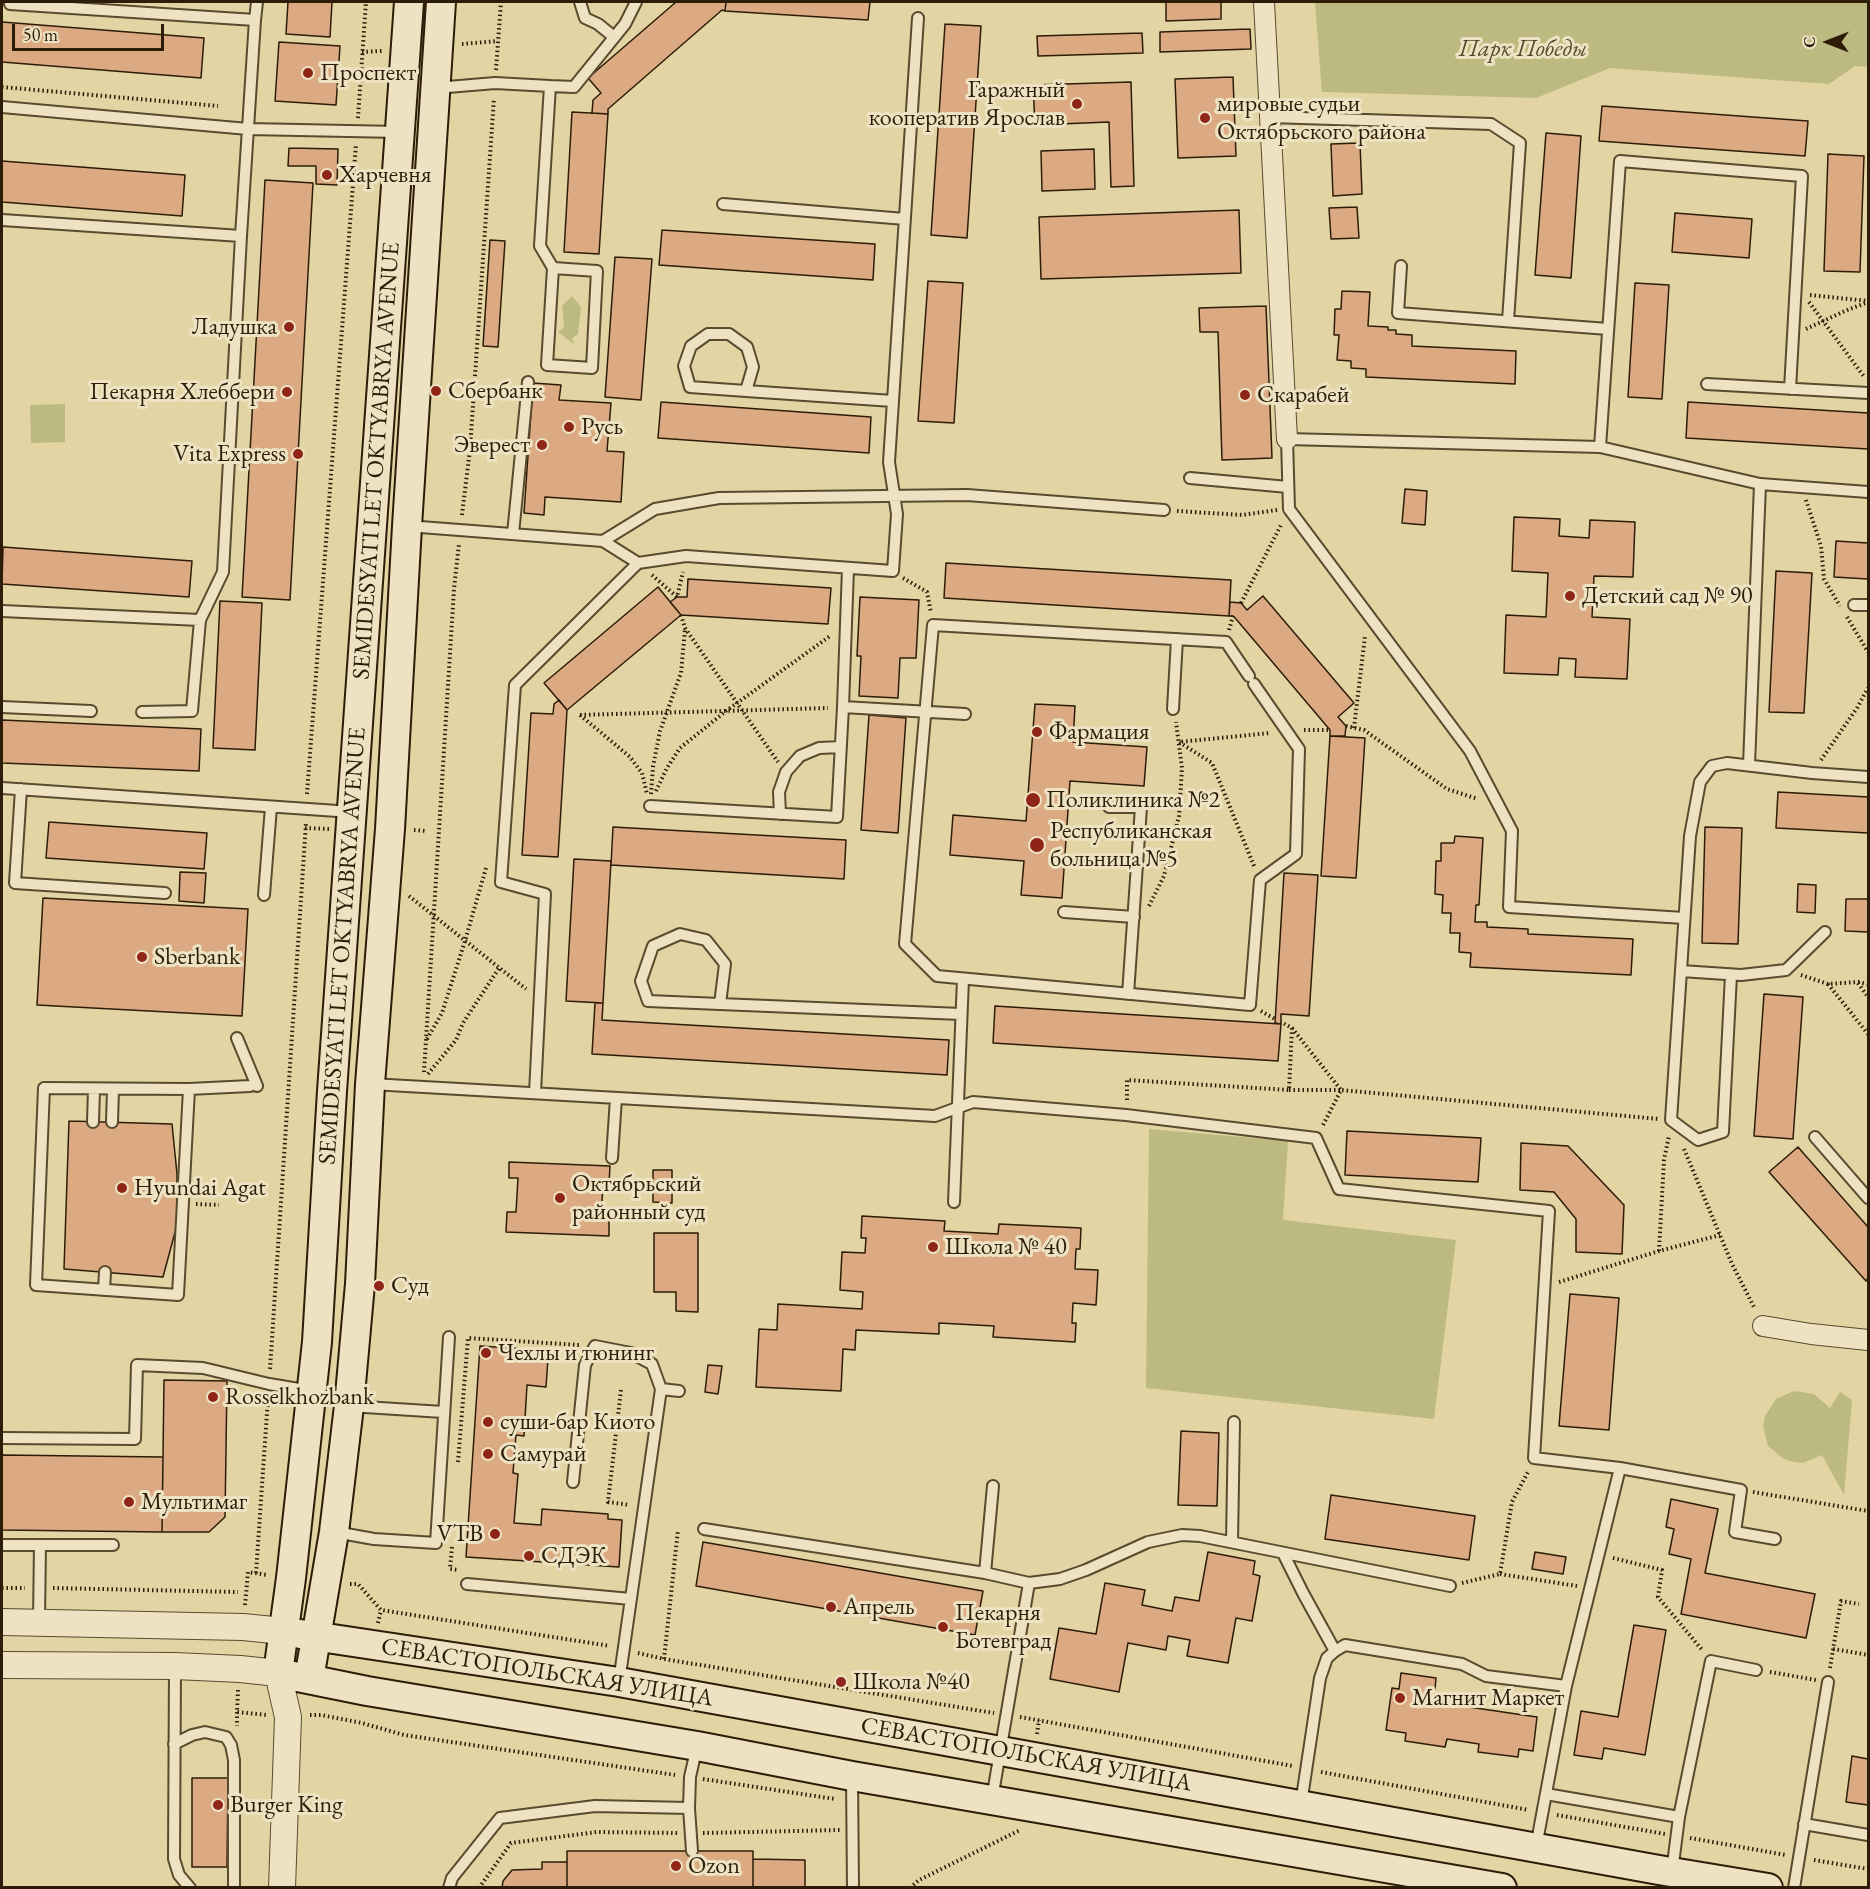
<!DOCTYPE html>
<meta charset="utf-8">
<style>
body{margin:0}
#map{position:relative;width:1870px;height:1889px;overflow:hidden;background:#e3d4a3;font-family:"EB Garamond",serif}
canvas{display:block}
.frame{position:absolute;inset:0;border:3px solid #2d1c07;pointer-events:none}
.north{position:absolute;left:1798px;top:12px;width:60px;height:60px;-webkit-text-stroke:4px #ede3c3;paint-order:stroke;rotate:270deg;font-size:16px;font-weight:700;line-height:24px;text-align:center;color:#2d1c07}
.north::after{content:'';display:block;margin:auto;width:21px;height:27px;background:#2d1c07;clip-path:polygon(50% 0,100% 100%,50% 72%,0 100%)}
.scale{position:absolute;left:12px;top:24px;width:152px;height:27px;box-sizing:border-box;border:3px solid #2d1c07;border-top:0;padding-left:8px;font-size:18px;line-height:21px;white-space:nowrap;color:#2d1c07;-webkit-text-stroke:4px #ede3c3;paint-order:stroke}
</style>
<div id="map">
<canvas width="1870" height="1889"></canvas>
<div class="frame"></div>
<div class="north">С</div>
<div class="scale">50 m</div>
</div>
<script>
const context = document.querySelector('canvas').getContext('2d');
context.lineJoin = 'round';
function paint(path, color) {
  context.fillStyle = color;
  context.fill(path, 'evenodd');
}
function toPath(rows) {
  const path = new Path2D();
  for (const r of rows) {
    path.moveTo(r[0], r[1]);
    for (let i = 2; i < r.length; i += 2) path.lineTo(r[i], r[i + 1]);
  }
  return path;
}
function trace(path, color, width, dash) {
  context.strokeStyle = color;
  context.lineWidth = width;
  context.lineCap = dash ? 'butt' : 'round';
  context.setLineDash(dash || []);
  context.stroke(path);
}
function write(font, color, halo, rows, align = 'center') {
  context.font = font + ' "EB Garamond",serif';
  context.lineWidth = 6;
  context.setLineDash([]);
  context.textBaseline = 'middle';
  context.strokeStyle = halo;
  context.fillStyle = color;
  for (const [text, x, y, turn = 0] of rows) {
    context.save();
    context.translate(x, y);
    context.rotate((+turn || 0) * Math.PI / 180);
    context.textAlign = isNaN(turn) ? turn : align;
    if (halo) context.strokeText(text, 0, 0);
    context.fillText(text, 0, 0);
    context.restore();
  }
}
paint(toPath([
 [1315,2,1868,2,1868,67,1855,66,1829,84,1610,68,1536,98,1322,92],
 [572,296,581,307,578,334,572,338,574,344,558,332,564,328,562,306],
 [65,404,65,442,31,443,30,405],
 [1149,1129,1288,1141,1283,1220,1456,1240,1434,1419,1146,1388],
 [1794,1391,1814,1394,1830,1408,1840,1392,1852,1400,1844,1495,1822,1455,1803,1463,1793,1462,1784,1459,1768,1446,1763,1426,1765,1416,1776,1399]
]), '#bcba80');
const building = toPath([
 [288,2,332,2,330,37,286,34,288,2],
 [676,2,726,2,725,11,722,10,608,109,608,114,592,113,593,100,601,93,588,78,676,2],
 [726,2,870,2,868,20,725,11,726,2],
 [1166,2,1221,2,1221,19,1166,21,1166,2],
 [2,22,204,38,201,78,2,62,2,22],
 [945,24,981,26,967,238,931,235,945,24],
 [1250,29,1251,49,1160,52,1160,32,1250,29],
 [1142,33,1143,53,1038,56,1037,36,1142,33],
 [279,42,340,46,336,105,275,101,279,42],
 [1233,77,1236,156,1178,158,1175,79,1233,77],
 [1131,82,1134,186,1111,187,1109,122,1035,125,1033,85,1131,82],
 [1602,106,1808,121,1805,156,1599,141,1602,106],
 [572,112,608,114,599,254,564,252,572,112],
 [1546,133,1581,136,1571,278,1535,275,1546,133],
 [1360,143,1362,194,1333,196,1331,144,1360,143],
 [289,148,338,149,337,185,316,184,316,166,288,166,289,148],
 [1094,149,1095,189,1042,191,1041,151,1094,149],
 [1828,154,1864,156,1860,272,1824,271,1828,154],
 [2,161,185,175,182,216,2,202,2,161],
 [265,180,313,183,290,600,242,597,265,180],
 [1357,207,1359,238,1331,239,1329,208,1357,207],
 [1239,210,1241,273,1041,279,1039,217,1239,210],
 [1675,213,1752,219,1749,258,1672,252,1675,213],
 [662,230,875,244,873,280,659,265,662,230],
 [490,240,505,241,498,347,483,346,490,240],
 [615,257,652,259,641,400,605,397,615,257],
 [928,281,963,283,954,423,918,421,928,281],
 [1635,283,1669,285,1662,399,1628,397,1635,283],
 [1342,291,1370,292,1368,326,1388,327,1388,330,1396,330,1396,334,1412,335,1412,346,1516,351,1515,384,1366,377,1366,369,1351,368,1351,361,1337,360,1339,335,1334,335,1335,309,1341,309,1342,291],
 [1266,306,1272,458,1222,460,1218,332,1200,332,1199,308,1266,306],
 [533,383,561,385,559,400,611,403,607,451,624,452,621,502,545,497,544,515,524,513,533,383],
 [661,402,871,417,869,453,658,438,661,402],
 [1688,402,1868,413,1868,449,1686,438,1688,402],
 [1405,489,1427,491,1425,525,1402,523,1405,489],
 [1514,517,1560,519,1559,536,1589,538,1590,520,1635,522,1633,577,1594,576,1592,617,1630,619,1627,679,1575,677,1576,659,1559,658,1558,675,1504,673,1506,615,1546,617,1548,573,1512,571,1514,517],
 [1836,541,1868,543,1868,579,1834,577,1836,541],
 [3,547,192,561,189,597,2,584,3,547],
 [946,563,1231,580,1229,616,944,598,946,563],
 [1776,571,1812,573,1804,713,1769,712,1776,571],
 [688,579,831,588,828,624,681,615,670,602,677,597,687,597,688,579],
 [658,587,681,615,567,710,544,683,658,587],
 [1263,596,1354,703,1338,717,1346,726,1345,736,1330,736,1330,730,1236,619,1233,616,1229,616,1230,602,1241,603,1247,610,1263,596],
 [860,597,919,600,916,658,900,658,898,698,859,696,861,656,857,656,860,597],
 [220,601,262,603,255,750,213,748,220,601],
 [559,700,567,710,558,857,522,855,531,713,553,714,554,704,559,700],
 [1035,704,1075,706,1073,742,1147,747,1144,786,1070,781,1062,898,1021,895,1024,861,950,855,953,815,1026,821,1035,704],
 [869,715,906,718,898,833,861,830,869,715],
 [2,720,201,729,199,771,2,763,2,720],
 [1330,736,1365,738,1356,878,1321,876,1330,736],
 [1778,792,1868,797,1868,833,1776,828,1778,792],
 [49,822,207,833,204,869,46,858,49,822],
 [613,827,846,840,844,879,611,865,613,827],
 [1705,827,1742,828,1738,944,1702,943,1705,827],
 [1455,836,1483,838,1479,905,1476,905,1475,922,1487,922,1487,927,1528,929,1528,934,1633,939,1631,975,1470,967,1471,953,1459,952,1460,933,1450,933,1451,913,1442,913,1443,895,1435,894,1436,861,1441,861,1441,843,1454,843,1455,836],
 [574,859,611,861,603,1003,566,1001,574,859],
 [180,872,206,873,204,903,179,901,180,872],
 [1284,873,1318,875,1309,1016,1281,1014,1281,1024,1275,1023,1284,873],
 [1798,884,1816,885,1815,913,1797,912,1798,884],
 [43,898,248,909,242,1016,37,1005,43,898],
 [1846,899,1868,899,1868,932,1845,931,1846,899],
 [1764,994,1803,997,1793,1139,1754,1136,1764,994],
 [595,1003,603,1003,602,1020,949,1040,947,1075,592,1054,595,1003],
 [995,1006,1281,1024,1278,1061,993,1043,995,1006],
 [69,1121,172,1124,177,1174,177,1225,163,1277,64,1269,69,1121],
 [1347,1131,1481,1138,1478,1182,1345,1175,1347,1131],
 [1521,1143,1568,1146,1624,1205,1622,1254,1576,1252,1576,1219,1554,1192,1520,1190,1521,1143],
 [1798,1147,1868,1227,1868,1278,1866,1281,1769,1172,1798,1147],
 [509,1162,610,1166,609,1184,603,1184,601,1219,609,1219,609,1236,506,1232,507,1212,516,1212,518,1178,509,1178,509,1162],
 [653,1170,672,1170,672,1203,653,1202,653,1170],
 [862,1216,945,1221,944,1231,998,1234,999,1224,1081,1228,1080,1249,1076,1249,1075,1269,1098,1270,1096,1305,1073,1303,1072,1323,1076,1323,1075,1342,993,1337,994,1326,939,1323,939,1334,856,1330,855,1350,843,1349,841,1391,756,1387,759,1329,777,1330,778,1304,862,1309,863,1292,840,1290,842,1252,865,1253,866,1238,861,1238,862,1216],
 [654,1233,698,1233,698,1312,676,1311,676,1292,654,1292,654,1233],
 [1570,1294,1619,1298,1609,1430,1559,1426,1570,1294],
 [480,1346,526,1349,525,1357,548,1358,546,1387,527,1385,524,1436,516,1435,513,1473,518,1474,514,1523,541,1525,542,1509,608,1514,608,1519,622,1520,619,1567,466,1557,480,1346],
 [708,1365,722,1366,718,1394,705,1392,708,1365],
 [164,1380,227,1381,225,1517,209,1532,162,1532,164,1380],
 [1181,1431,1219,1433,1217,1506,1178,1505,1181,1431],
 [2,1455,163,1457,162,1532,2,1530,2,1455],
 [1331,1495,1475,1516,1469,1560,1325,1539,1331,1495],
 [1671,1499,1718,1509,1705,1573,1815,1594,1806,1638,1681,1614,1691,1559,1669,1554,1674,1529,1666,1527,1671,1499],
 [703,1542,983,1591,975,1635,696,1586,703,1542],
 [1208,1552,1255,1561,1253,1574,1260,1576,1252,1621,1236,1618,1228,1663,1187,1656,1190,1640,1168,1636,1166,1650,1128,1643,1119,1692,1050,1679,1059,1628,1096,1634,1105,1583,1145,1590,1142,1605,1172,1611,1175,1597,1199,1601,1208,1552],
 [1535,1552,1566,1557,1563,1574,1532,1569,1535,1552],
 [1634,1625,1666,1630,1645,1755,1604,1748,1602,1759,1574,1755,1581,1711,1618,1717,1634,1625],
 [1401,1673,1436,1678,1435,1689,1430,1688,1428,1701,1537,1717,1533,1751,1519,1749,1518,1757,1478,1752,1479,1744,1447,1739,1445,1747,1405,1741,1406,1733,1386,1730,1392,1688,1399,1689,1401,1673],
 [1852,1756,1868,1759,1868,1805,1846,1802,1852,1756],
 [192,1778,228,1778,227,1867,192,1867,192,1778],
 [567,1851,753,1851,753,1888,567,1888,567,1851],
 [753,1859,805,1860,805,1888,753,1888,753,1859],
 [542,1862,567,1862,567,1888,502,1888,503,1881,512,1870,542,1869,542,1862]
]);
paint(building, '#dbaa83');
trace(building, '#2d1c07', 1.5);
const service = toPath([
 [580,2,585,18,598,24,614,37],
 [255,20,257,2],
 [436,88,495,83,550,86],
 [2,107,248,129,399,132],
 [1270,117,1491,124,1520,143,1508,321],
 [723,204,905,219],
 [2,220,241,236,255,20,10,4],
 [1401,266,1398,313,1608,329],
 [553,268,597,271,592,368,547,365,553,268,540,246,550,86,574,87,625,24,636,2],
 [1707,384,1868,393],
 [746,391,753,367,747,347,729,334,708,334,691,346,684,366,690,387,746,391,893,401],
 [1600,447,1620,161,1802,176,1790,389],
 [1190,478,1288,487],
 [407,526,603,541,638,563],
 [513,534,528,382],
 [603,541,655,509,719,498,967,495,1164,510],
 [848,568,843,707,965,714],
 [1854,605,1868,605],
 [2,611,200,620],
 [1249,676,1226,642,933,625,905,944,937,976,1250,1005,1260,880,1296,854,1299,749,1254,684],
 [2,707,91,711],
 [1173,709,1177,639],
 [142,712,192,711,200,620,223,572,241,236],
 [1749,765,1760,484],
 [2,788,352,812],
 [21,789,15,883,165,893],
 [650,806,837,817,843,707],
 [1109,807,1141,807,1128,994],
 [780,814,779,792,786,772,800,756,819,748,841,747],
 [264,895,271,807],
 [1064,912,1134,917],
 [1684,918,1509,907,1512,831,1470,751,1289,509,1287,439,1600,447,1760,484,1868,492],
 [1681,971,1741,975,1786,970,1825,932],
 [1731,975,1723,1132,1698,1140,1671,1120,1690,836,1700,782,1712,766,1727,763,1812,773,1868,777],
 [720,1004,725,964,706,940,680,934,653,946,641,981,648,1001,720,1004,961,1014],
 [237,1038,257,1086],
 [371,1084,935,1116,973,1102,1126,1115,1316,1138,1339,1189,1549,1211,1534,1458,1620,1468,1566,1686,1486,1676,1462,1664,1345,1645,1335,1651,1327,1658,1320,1678,1301,1804],
 [189,1089,178,1295,36,1285,44,1088,189,1089,250,1086],
 [535,1093,545,894,501,882,515,685,638,563,686,556,893,571,897,514,889,462,918,18],
 [93,1122,94,1089],
 [112,1122,113,1089],
 [1815,1137,1868,1198],
 [612,1158,616,1098],
 [954,1202,963,979],
 [104,1290,105,1272],
 [661,1389,679,1391],
 [349,1406,443,1412],
 [2,1438,135,1439,137,1365,203,1368,269,1384,311,1391],
 [1620,1468,1741,1490,1735,1532,1775,1539],
 [573,1482,585,1365,595,1346,631,1353,652,1364,661,1389,619,1682],
 [704,1529,985,1573,1029,1583,1060,1579,1086,1570,1148,1542,1182,1535,1200,1536,1450,1586],
 [335,1532,374,1539,436,1543,449,1337],
 [1232,1542,1234,1422],
 [2,1545,113,1545],
 [1283,1553,1303,1593,1335,1651],
 [985,1573,993,1486],
 [467,1584,631,1599],
 [39,1621,40,1545],
 [175,1666,174,1859,179,1875,190,1888],
 [174,1744,192,1735,205,1732,226,1737,231,1745,234,1760,234,1888],
 [852,1777,853,1888],
 [1546,1794,1679,1817],
 [992,1799,1029,1583],
 [689,1808,690,1777,697,1746],
 [1804,1824,1868,1835],
 [1536,1847,1566,1686],
 [1672,1872,1679,1817,1711,1661,1756,1670],
 [449,1888,452,1878,500,1818,595,1806,689,1808,692,1851],
 [1794,1888,1828,1682]
]);
const minor = toPath([
 [1264,2,1287,439],
 [1763,1326,1811,1334,1868,1340]
]);
const tertiary = toPath([
 [2,1622,243,1627,283,1631],
 [2,1665,175,1666,240,1669,278,1673,288,1717,282,1888]
]);
const secondary = toPath([
 [409,2,332,1091,317,1342,291,1578,278,1673,367,1691,697,1746,852,1776,1502,1888],
 [300,1634,619,1682,1659,1870,1768,1888],
 [309,1679,334,1532,349,1406,360,1284,370,1084,390,829,407,526,441,2]
]);
trace(service, '#5a4a2e', 14);
trace(minor, '#5a4a2e', 22);
trace(tertiary, '#5a4a2e', 28);
trace(secondary, '#2d1c07', 32);
trace(toPath([
 [462,44,498,41],
 [362,52,382,51],
 [496,70,501,2],
 [2,87,218,106],
 [358,118,366,2],
 [1810,295,1868,301],
 [1809,302,1865,378],
 [1806,329,1845,311,1868,302],
 [1806,500,1821,546,1824,579,1840,606],
 [1177,511,1242,515,1277,510],
 [462,515,470,449,494,98],
 [652,575,677,597,683,572],
 [903,578,927,592,931,613],
 [1241,603,1282,523],
 [681,615,685,628,778,762],
 [1847,617,1868,652],
 [1229,630,1233,616],
 [580,715,828,708],
 [580,715,630,757,642,773,647,794],
 [1346,726,1364,730,1447,789,1478,799],
 [1354,728,1365,636],
 [1304,730,1330,730],
 [1821,760,1857,708,1868,688],
 [656,791,667,768,680,748,726,711,830,636],
 [307,794,356,144],
 [651,794,653,767,660,731,681,673,685,629],
 [305,828,329,829],
 [414,830,426,831],
 [1254,866,1212,763,1179,742,1270,733],
 [409,896,526,989],
 [1149,906,1164,876,1179,816,1182,768,1176,722],
 [1801,975,1828,984,1858,982,1868,984],
 [1858,983,1868,997],
 [1828,984,1868,1034],
 [1261,1011,1275,1019],
 [1292,1028,1341,1090],
 [427,1039,442,1013,465,941,486,868],
 [424,1072,454,589,459,544],
 [428,1074,456,1040,463,1023,499,968],
 [1289,1090,1341,1090],
 [1127,1100,1127,1080,1289,1090,1292,1028,1281,1022],
 [1323,1125,1341,1090,1659,1119],
 [1684,1149,1732,1264,1755,1309],
 [196,1204,219,1205],
 [1659,1251,1664,1160,1669,1136],
 [1559,1282,1659,1251,1720,1235],
 [270,1369,306,823],
 [621,1390,608,1502,630,1505],
 [458,1462,468,1338,579,1345],
 [1753,1492,1868,1511],
 [452,1547,450,1569,459,1570],
 [1613,1558,1662,1570,1658,1597,1703,1651],
 [256,1573,268,1398],
 [1500,1574,1577,1586],
 [1462,1583,1500,1574,1512,1502,1529,1470],
 [350,1584,358,1584,381,1610,610,1646],
 [2,1588,25,1588],
 [53,1588,238,1592],
 [245,1605,248,1572,268,1575],
 [378,1623,381,1610],
 [1833,1649,1868,1655],
 [638,1653,664,1659,994,1713],
 [664,1659,678,1530],
 [1830,1668,1841,1601,1859,1604],
 [1770,1672,1816,1680],
 [238,1690,237,1712,267,1715],
 [237,1712,237,1726],
 [310,1715,321,1715,362,1723,404,1735,675,1775],
 [1020,1717,1293,1766],
 [1037,1734,1039,1720],
 [1321,1772,1529,1810],
 [703,1779,835,1799],
 [1557,1815,1665,1834],
 [703,1833,840,1830],
 [1690,1838,1786,1855],
 [1814,1860,1868,1869],
 [479,1888,511,1843,597,1832,678,1833],
 [910,1888,919,1880,1020,1830]
]), '#2d1c07', 4, [1.5, 3]);
trace(service, '#ede3c3', 10);
trace(minor, '#ede3c3', 20);
trace(tertiary, '#ede3c3', 26);
trace(secondary, '#ede3c3', 28);
for (const [x, y, r, color] of [
 [308,73,6,"#8f2418"],
 [1077,104,6,"#8f2418"],
 [1205,118,6,"#8f2418"],
 [327,175,6,"#8f2418"],
 [289,327,6,"#8f2418"],
 [436,391,6,"#8f2418"],
 [287,392,6,"#8f2418"],
 [1245,395,6,"#8f2418"],
 [569,427,6,"#8f2418"],
 [542,445,6,"#8f2418"],
 [298,454,6,"#8f2418"],
 [1570,596,6,"#8f2418"],
 [1037,732,6,"#8f2418"],
 [1033,800,8,"#8f2418"],
 [1037,845,8,"#8f2418"],
 [142,957,6,"#8f2418"],
 [122,1188,6,"#8f2418"],
 [560,1198,6,"#8f2418"],
 [933,1247,6,"#8f2418"],
 [379,1286,6,"#8f2418"],
 [486,1353,6,"#8f2418"],
 [213,1397,6,"#8f2418"],
 [488,1422,6,"#8f2418"],
 [488,1454,6,"#8f2418"],
 [129,1502,6,"#8f2418"],
 [495,1534,6,"#8f2418"],
 [529,1556,6,"#8f2418"],
 [831,1607,6,"#8f2418"],
 [943,1627,6,"#8f2418"],
 [841,1682,6,"#8f2418"],
 [1400,1698,6,"#8f2418"],
 [218,1805,6,"#8f2418"],
 [676,1866,6,"#8f2418"]
]) {
  const dot = new Path2D();
  dot.arc(x, y, r, 0, 2 * Math.PI);
  context.fillStyle = color;
  context.fill(dot);
  trace(dot, '#ede3c3', 2);
}
write('italic 24px', '#584b2b', '#ede3c3', [
 ["Парк Победы",1523,49]
]);
write('24px', '#2d1c07', '#ede3c3', [
 ["Проспект",320,73],
 ["Гаражный",1065,90,"right"],
 ["кооператив Ярослав",1065,118,"right"],
 ["мировые судьи",1217,104],
 ["Октябрьского района",1217,132],
 ["Харчевня",339,175],
 ["Ладушка",277,327,"right"],
 ["Сбербанк",448,391],
 ["Пекарня Хлеббери",275,392,"right"],
 ["Скарабей",1257,395],
 ["Русь",581,427],
 ["Эверест",530,445,"right"],
 ["Vita Express",286,454,"right"],
 ["Детский сад № 90",1582,596],
 ["Фармация",1049,732],
 ["Поликлиника №2",1046,800],
 ["Республиканская",1050,831],
 ["больница №5",1050,859],
 ["Sberbank",154,957],
 ["Октябрьский",572,1184],
 ["районный суд",572,1212],
 ["Hyundai Agat",134,1188],
 ["Школа № 40",945,1247],
 ["Суд",391,1286],
 ["Чехлы и тюнинг",498,1353],
 ["Rosselkhozbank",225,1397],
 ["суши-бар Киото",500,1422],
 ["Самурай",500,1454],
 ["Мультимаг",141,1502],
 ["VTB",483,1534,"right"],
 ["СДЭК",541,1556],
 ["Апрель",843,1607],
 ["Пекарня",955,1613],
 ["Ботевград",955,1641],
 ["Школа №40",853,1682],
 ["Магнит Маркет",1412,1698],
 ["Burger King",230,1805],
 ["Ozon",688,1866]
], 'left');
write('24px', '#2d1c07', '#ede3c3', [
 ["SEMIDESYATI LET OKTYABRYA AVENUE",377,461,-86],
 ["SEMIDESYATI LET OKTYABRYA AVENUE",343,946,-86],
 ["СЕВАСТОПОЛЬСКАЯ УЛИЦА",547,1673,9],
 ["СЕВАСТОПОЛЬСКАЯ УЛИЦА",1026,1755,10]
]);
</script>
